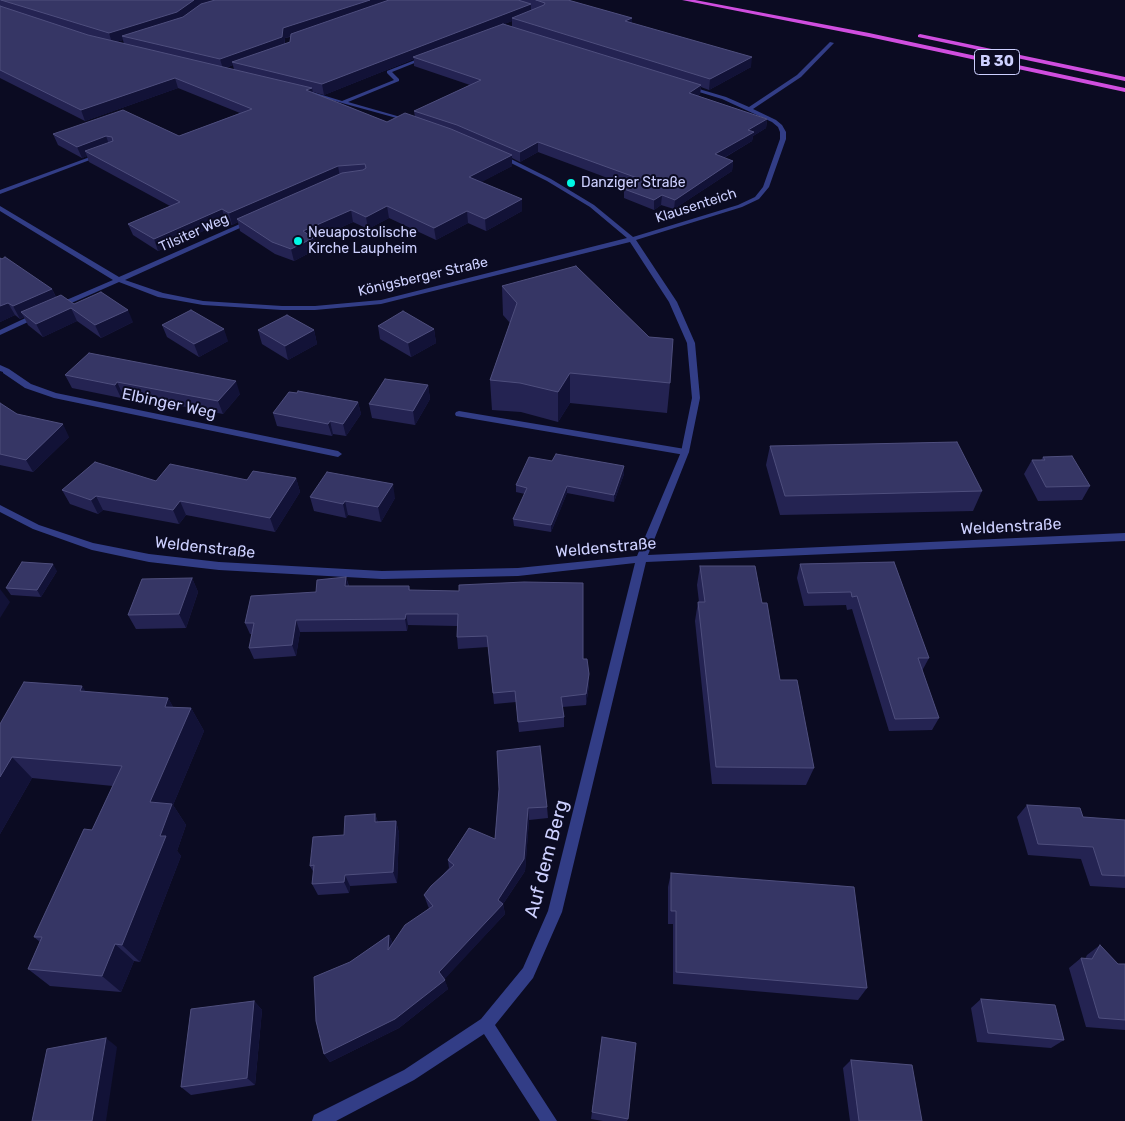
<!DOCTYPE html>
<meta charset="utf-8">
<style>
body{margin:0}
canvas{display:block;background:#0b0b22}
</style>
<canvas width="1125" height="1121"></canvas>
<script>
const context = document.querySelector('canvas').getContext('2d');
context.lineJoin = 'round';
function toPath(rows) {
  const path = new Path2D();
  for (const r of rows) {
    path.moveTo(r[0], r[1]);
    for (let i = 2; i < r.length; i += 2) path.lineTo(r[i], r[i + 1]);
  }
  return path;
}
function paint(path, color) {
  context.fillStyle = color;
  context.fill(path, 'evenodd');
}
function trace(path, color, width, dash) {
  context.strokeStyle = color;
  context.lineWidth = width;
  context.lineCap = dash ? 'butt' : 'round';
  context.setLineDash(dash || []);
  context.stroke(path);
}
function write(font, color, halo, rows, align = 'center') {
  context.font = font + ' Rubik,sans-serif';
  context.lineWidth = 4;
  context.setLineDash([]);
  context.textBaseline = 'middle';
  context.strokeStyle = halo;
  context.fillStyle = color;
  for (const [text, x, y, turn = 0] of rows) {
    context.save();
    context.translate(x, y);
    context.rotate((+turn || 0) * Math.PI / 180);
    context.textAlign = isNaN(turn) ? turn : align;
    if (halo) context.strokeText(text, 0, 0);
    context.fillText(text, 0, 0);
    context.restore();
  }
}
paint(toPath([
 [3,369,9,369,31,384,56,393,338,451,342,454,338,457,54,398,25,388,3,373,3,369],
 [459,411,685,449,689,452,685,455,456,416,455,414,456,412,459,411]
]), '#323d86');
paint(toPath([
 [830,42,834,43,801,77,753,109,776,120,782,125,786,132,786,139,769,187,759,199,742,207,636,240,677,302,695,343,700,398,689,452,648,555,1125,533,1125,541,646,562,562,912,533,978,495,1025,557,1121,540,1121,484,1034,414,1080,336,1121,312,1121,314,1115,404,1070,481,1019,523,968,548,911,635,563,518,576,382,579,219,570,149,562,92,550,33,529,0,512,0,505,39,525,93,543,149,554,219,562,382,571,518,568,637,556,681,452,692,398,687,343,669,302,630,242,381,304,315,310,282,310,203,305,158,297,119,282,60,308,57,308,57,304,113,280,0,211,0,206,119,277,249,220,251,221,251,223,125,280,163,293,203,301,282,306,315,306,381,300,627,238,590,207,547,181,499,157,499,155,503,155,551,179,594,205,633,237,738,205,755,197,763,187,780,139,780,132,778,127,772,122,722,99,686,88,689,86,726,97,749,107,797,75,830,42],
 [423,57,427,58,392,72,399,79,399,81,348,102,411,120,411,122,306,93,309,91,342,101,394,80,387,73,387,71,423,57],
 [98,154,103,155,0,194,0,190,98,154],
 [34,314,37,314,41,316,0,335,0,330,34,314],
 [0,365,9,369,9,373,6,373,0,371,0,365]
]), '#323d86');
paint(toPath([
 [682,0,695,0,869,33,1125,88,1125,92,869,37,682,0],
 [920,34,1125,77,1125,81,918,37,918,35,920,34]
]), '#d04edf');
paint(toPath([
 [0,0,568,0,632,18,631,23,751,67,709,90,701,87,700,94,698,96,767,119,766,128,753,136,752,141,724,158,733,161,732,171,674,209,661,205,654,210,624,198,624,189,629,186,538,152,520,162,512,158,512,166,481,182,522,199,522,211,486,231,468,223,436,240,389,218,368,229,353,222,313,240,315,250,294,261,275,254,240,231,238,222,232,225,226,221,158,251,133,235,128,224,170,206,89,162,87,156,82,158,58,145,53,134,179,136,240,113,178,88,85,121,0,78],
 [512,21,512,27,504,24],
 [290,37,290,42,285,44,285,38],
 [123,40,124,44,116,42],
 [414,59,414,66,470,85,414,111,415,117,387,122,313,93,313,92,324,95],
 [233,65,234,70,226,68],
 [0,258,52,289,56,297,74,304,133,322,101,338,77,321,43,337,28,325,24,317,20,319,15,315,0,322],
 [502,286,670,383,667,413,570,403,558,422,521,412,492,410,490,380,510,323,503,315],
 [162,325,228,341,199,357,167,337],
 [378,326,434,329,436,343,411,357,380,339],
 [258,330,314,330,317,344,288,360,262,344],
 [65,375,240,394,223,414,123,395,121,398,72,388],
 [428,385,430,399,415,425,372,418,369,404],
 [358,402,361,414,346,436,333,434,332,436,277,426,273,413],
 [0,403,17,414,69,437,33,472,0,465],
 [770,446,982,491,973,511,780,515,766,465],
 [1043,457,1090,486,1082,500,1038,501,1024,474,1032,460,1041,460],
 [552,461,624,466,624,474,614,502,567,493,551,532,514,526,513,519,525,494,516,492,516,485],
 [296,478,300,492,275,532,186,515,179,524,103,510,98,514,70,504,62,490,156,481],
 [310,497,395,498,381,522,348,515,346,518,314,511],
 [894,562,929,658,922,671,939,718,932,730,889,731,852,609,847,610,846,605,804,606,797,578,800,564],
 [700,566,762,603,780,680,814,768,806,785,712,784,695,621,698,602,699,602,697,585],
 [57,571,41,597,11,595,6,588],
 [346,577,349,586,409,586,410,590,583,659,589,674,589,685,586,705,562,707,564,717,564,727,519,732,516,702,494,704,488,647,458,649,457,637,457,626,408,625,407,631,300,632,296,656,254,659,249,648,252,634,250,634,245,623,316,592],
 [192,578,198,592,186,628,136,629,128,615],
 [86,692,168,698,173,707,191,708,204,731,173,805,186,825,177,851,181,856,140,962,134,961,121,992,50,986,28,969,40,942,34,937,92,830,113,786,32,778,0,834,0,724],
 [499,789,547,807,548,818,529,820,525,871,503,904,505,914,444,979,448,989,399,1028,330,1062,324,1054,350,962,389,935,393,944,429,908,428,906,424,895,449,868,448,860,495,839],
 [1027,805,1083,817,1125,820,1125,888,1090,886,1081,859,1028,855,1017,817],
 [375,814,378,822,396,821,399,833,397,883,350,886,349,893,318,895,312,884,314,873,310,866,344,835],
 [671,873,867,988,858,1000,673,984,673,924,668,924,668,887],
 [1100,945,1118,964,1125,964,1125,1030,1086,1027,1069,968,1081,958,1085,959,1087,955],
 [981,999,1064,1040,1051,1048,977,1042,971,1008],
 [254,1001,262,1010,255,1085,191,1095,181,1087],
 [602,1037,628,1119,627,1121,603,1121,591,1119],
 [851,1060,922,1121,850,1121,843,1068]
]), '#242352');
paint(toPath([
 [194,0,227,0,180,21,122,36,123,40,112,43,109,33],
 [370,0,399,0,285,38,284,47,232,62,233,65,223,69,220,59,283,28],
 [531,4,531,13,512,18,512,21,417,58,413,57,414,59,324,95,322,84],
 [632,18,631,28,625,21],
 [752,57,751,67,709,90,710,79],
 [175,78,178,88,85,121,81,110],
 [701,85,700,94,689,102,689,93],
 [312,88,314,99,306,90],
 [767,119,766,128,753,136,752,141,713,164,715,154,748,130],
 [106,136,110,147,85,151,87,156,82,158,77,147],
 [538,142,538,152,520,162,520,152],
 [512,155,512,166,470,188,469,177],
 [733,161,732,171,674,209,675,200],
 [338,166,340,177,237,219,238,222,232,225,229,213],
 [662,195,661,205,654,210,654,200],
 [522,199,522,211,486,231,485,219],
 [387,206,389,218,368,229,366,217],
 [222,209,226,221,158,251,154,239],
 [351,210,353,222,313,240,315,250,294,261,291,249,303,231],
 [467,211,468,223,436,240,434,228],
 [52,289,58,302,21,312,24,317,20,319,13,306],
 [8,303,15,315,0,322,0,306],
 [71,308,77,321,43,337,36,324],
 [128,310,133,322,101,338,95,325],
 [224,329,228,341,199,357,194,344],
 [434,329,436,343,411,357,408,343],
 [314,330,317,344,288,360,285,346],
 [570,373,570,403,558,422,558,392],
 [236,381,240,394,223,414,218,401],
 [117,382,123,395,121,398,115,385],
 [428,385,430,399,415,425,413,411],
 [358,402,361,414,346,436,343,424],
 [330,421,333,434,332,436,328,424],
 [63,424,69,437,33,472,26,460],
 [624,466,624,474,614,502,614,495],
 [296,478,300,492,275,532,270,518],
 [393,484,395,498,381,522,378,507],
 [567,486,567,493,551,532,551,525],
 [96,496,103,510,98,514,91,500],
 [180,501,186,515,179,524,173,510],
 [345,501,348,515,346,518,343,504],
 [53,564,57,571,41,597,37,590],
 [346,577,349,589,345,586],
 [192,578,198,592,186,628,179,614],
 [0,589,10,602,0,618],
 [406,614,408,625,407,631,405,619],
 [296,620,300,632,296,656,292,645],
 [589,674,589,685,586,705,586,694],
 [82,686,98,709,80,691],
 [168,698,181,721,165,707],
 [191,708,204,731,173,805,186,825,177,851,181,856,140,962,122,945,160,836,150,802],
 [12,757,32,778,0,834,0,777],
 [528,808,529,820,525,871,503,904,505,914,442,982,439,972,498,900],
 [375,814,379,826,375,822],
 [396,821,399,833,397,883,393,872],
 [345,875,350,886,349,893,344,882],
 [389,935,393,945,388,950],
 [115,944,134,961,121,992,102,976],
 [445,980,448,989,399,1028,330,1062,324,1054],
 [254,1001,262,1010,255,1085,247,1078],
 [106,1038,117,1047,106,1121,92,1121]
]), '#121237');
const building = toPath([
 [1,0,194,0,177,12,109,33,1,0],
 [215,0,370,0,283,28,282,37,220,59,122,36,183,17,201,4,215,0],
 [389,0,518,0,531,4,322,84,232,62,290,42,291,34,389,0],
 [536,0,568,0,632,18,625,21,752,57,710,79,512,18,544,5,545,3,536,0],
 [0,6,88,35,312,88,306,90,387,122,405,113,451,129,512,155,469,177,522,199,485,219,467,211,434,228,387,206,366,217,351,210,303,231,313,238,291,249,272,242,237,219,342,173,363,170,366,168,365,164,338,166,229,213,222,209,154,239,128,224,180,202,85,151,113,141,112,137,106,136,77,147,53,134,123,110,179,136,252,109,175,78,81,110,0,70,0,6],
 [503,24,701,85,689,93,767,119,748,130,754,132,715,154,733,161,675,200,662,195,654,200,624,189,640,179,538,142,520,152,457,125,414,111,481,80,413,57,503,24],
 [5,257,52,289,13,306,8,303,0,306,0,258,2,259,5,257],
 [576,266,649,337,673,339,670,383,570,373,558,392,520,383,490,380,517,303,502,286,576,266],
 [101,292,128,310,95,325,71,308,36,324,21,312,61,295,74,304,101,292],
 [191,310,224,329,194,344,162,325,191,310],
 [403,311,434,329,408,343,378,326,403,311],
 [287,315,314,330,285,346,258,330,287,315],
 [89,353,236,381,218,401,117,382,115,385,65,375,89,353],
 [385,379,428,385,413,411,369,404,385,379],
 [298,391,358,402,343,424,330,421,328,424,273,413,289,392,297,393,298,391],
 [0,403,17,414,63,424,26,460,0,454,0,403],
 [957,442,982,491,785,496,770,446,957,442],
 [556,454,624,466,614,495,567,486,551,525,513,519,527,488,516,485,529,457,552,461,556,454],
 [1072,456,1090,486,1046,487,1032,460,1045,460,1043,457,1072,456],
 [95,462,156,481,170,464,247,480,253,471,296,478,270,518,180,501,173,510,96,496,91,500,62,490,95,462],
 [327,472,393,484,378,507,345,501,343,504,310,497,327,472],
 [22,562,53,564,37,590,6,588,22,562],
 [894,562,929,658,918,658,939,718,895,719,857,596,852,597,851,592,808,593,800,564,894,562],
 [700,566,755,566,762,603,767,603,780,680,797,680,814,768,716,767,698,602,705,602,700,566],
 [346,577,345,586,409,586,409,590,459,591,459,585,524,582,583,583,583,659,587,659,589,674,586,694,561,697,564,717,518,722,515,691,493,693,487,636,457,637,458,614,406,614,405,619,296,620,292,645,249,648,254,623,245,623,251,596,316,592,317,580,346,577],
 [192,578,179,614,128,615,142,579,192,578],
 [24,682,82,686,80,691,168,698,165,707,191,708,150,802,172,804,160,836,166,836,122,945,115,944,102,976,28,969,42,937,34,937,84,829,92,830,122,766,12,757,0,777,0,724,24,682],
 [540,746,547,807,528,808,524,859,498,900,503,904,439,972,445,980,395,1019,324,1054,316,1021,314,977,350,962,389,935,388,950,405,925,433,906,424,895,431,886,454,865,448,860,469,828,495,839,499,789,497,751,540,746],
 [1027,805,1080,808,1083,817,1125,820,1125,876,1102,875,1093,847,1038,844,1027,805],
 [375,814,375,822,396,821,393,872,345,875,344,882,312,884,314,865,310,866,313,837,344,835,345,816,375,814],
 [671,873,854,887,867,988,676,972,676,911,671,911,671,873],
 [1100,945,1118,964,1125,964,1125,1020,1099,1018,1081,958,1092,959,1100,945],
 [981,999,1055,1005,1064,1040,988,1033,981,999],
 [254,1001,247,1078,181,1087,191,1009,254,1001],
 [602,1037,636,1043,628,1119,592,1112,602,1037],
 [106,1038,92,1121,32,1121,47,1049,106,1038],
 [851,1060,912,1065,922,1121,859,1121,851,1060]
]);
paint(building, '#363665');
trace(building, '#4e4e7d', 1);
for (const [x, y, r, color] of [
 [571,183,5,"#00f8e5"],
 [298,241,5,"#00f8e5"]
]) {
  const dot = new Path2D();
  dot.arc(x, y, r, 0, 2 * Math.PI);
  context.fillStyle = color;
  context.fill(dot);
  trace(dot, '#0b0b22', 2);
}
write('14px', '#cdd0ff', '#0b0b22', [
 ["Danziger Straße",581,183],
 ["Neuapostolische",308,233],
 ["Kirche Laupheim",308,249]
], 'left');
write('14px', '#cdd0ff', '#0b0b22', [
 ["Klausenteich",696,206,-18],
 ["Tilsiter Weg",194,233,-24],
 ["Königsberger Straße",423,277,-13]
]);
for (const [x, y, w] of [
 [997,62,45]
]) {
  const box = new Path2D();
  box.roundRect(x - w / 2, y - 12.5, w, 25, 4);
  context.fillStyle = '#0b0b22';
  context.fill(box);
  trace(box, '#cdd0ff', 1);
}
write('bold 15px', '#cdd0ff', null, [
 ["B 30",997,62]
]);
write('16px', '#cdd0ff', '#0b0b22', [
 ["Elbinger Weg",169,404,12],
 ["Weldenstraße",1011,527,-3],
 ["Weldenstraße",205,548,6],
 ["Weldenstraße",606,548,-5]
]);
write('19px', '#cdd0ff', '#0b0b22', [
 ["Auf dem Berg",547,859,-75]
]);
</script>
